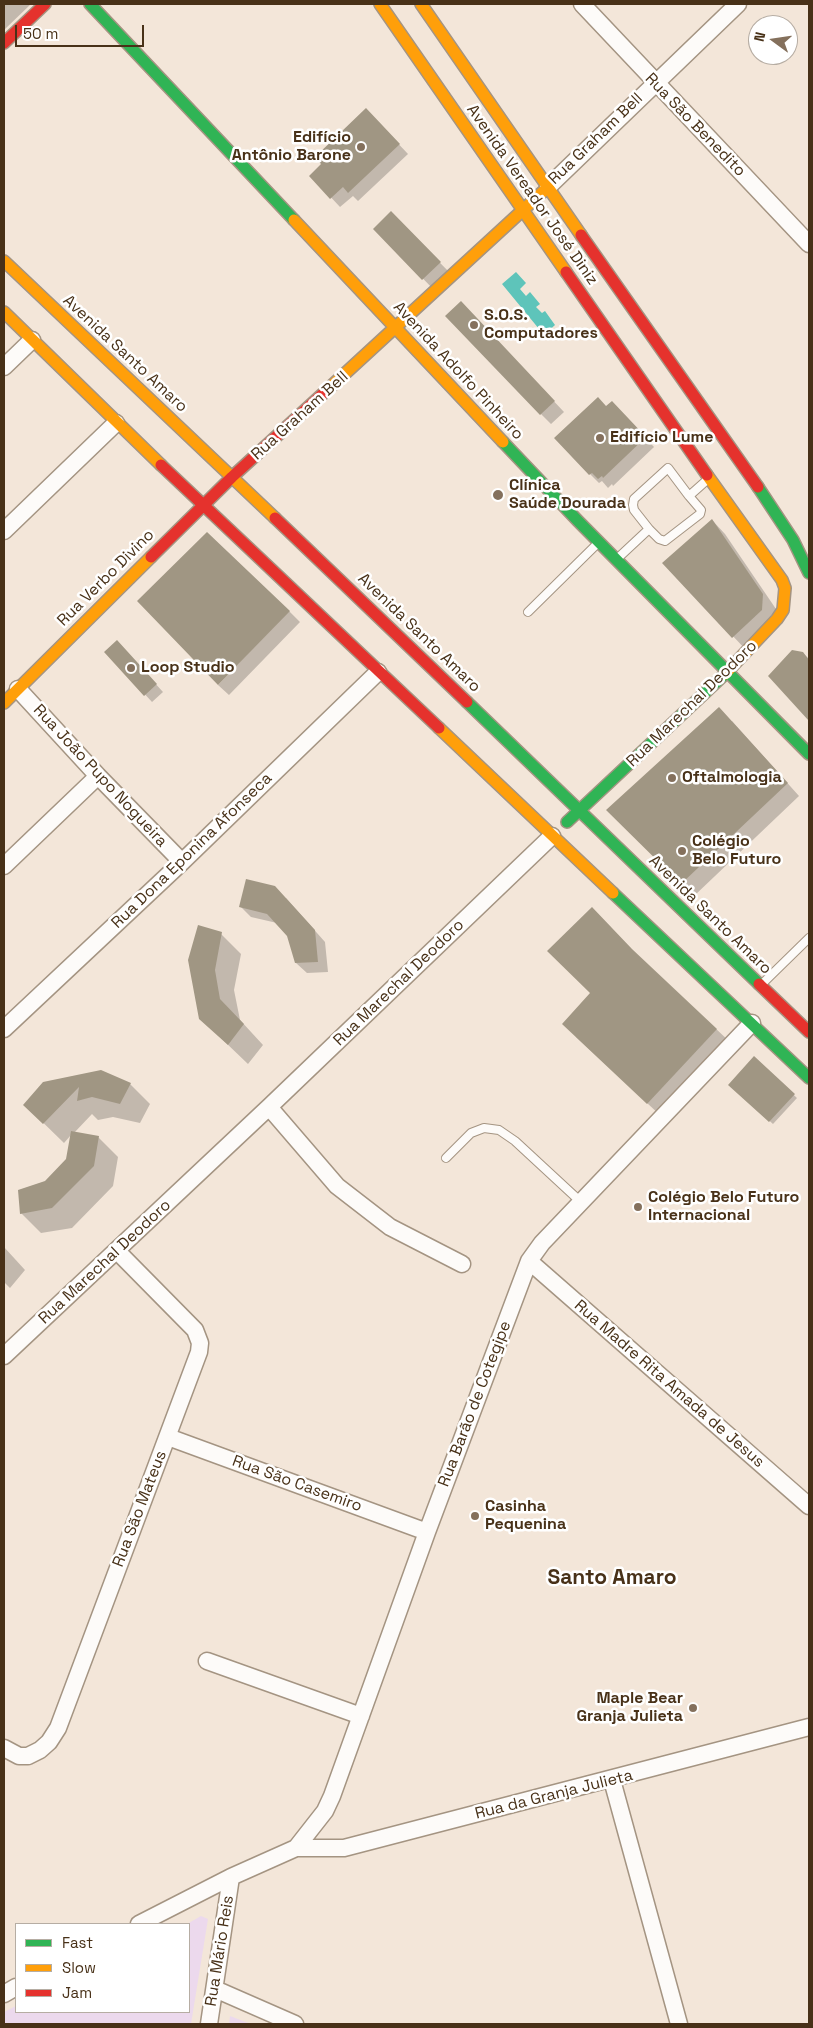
<!DOCTYPE html>
<meta charset="utf-8">
<style>
body{margin:0}
#map{position:relative;width:813px;height:2028px;overflow:hidden;background:#f3e6d9;font-family:"Space Grotesk",sans-serif}
canvas{display:block}
.frame{position:absolute;inset:0;border:5px solid #483118;pointer-events:none}
.legend{position:absolute;left:15px;top:1923px;width:175px;height:90px;box-sizing:border-box;background:#fff;border:1px solid #b6ada3;margin:0;padding:6px 9px;list-style:none;font-size:15px;color:#483118}
.legend li{display:flex;align-items:center;gap:10px;height:25px}
.legend b{width:25px;border:1px solid #b6ada3}
.north{position:absolute;left:748px;top:15px;width:50px;height:50px;box-sizing:border-box;background:#fff;border:1px solid #b6ada3;border-radius:50%;rotate:284deg;font-size:14px;font-weight:700;line-height:20px;text-align:center;color:#483118}
.north::after{content:'';display:block;margin:auto;width:18px;height:22px;background:#84705c;clip-path:polygon(50% 0,100% 100%,50% 72%,0 100%)}
.scale{position:absolute;left:15px;top:25px;width:129px;height:22px;box-sizing:border-box;border:2px solid #483118;border-top:0;padding-left:6px;font-size:15px;line-height:18px;white-space:nowrap;color:#483118;-webkit-text-stroke:4px #fff;paint-order:stroke}
</style>
<div id="map">
<canvas width="813" height="2028"></canvas>
<div class="frame"></div>
<ul class="legend">
<li><b style="height:6px;background:#30b455"></b>Fast</li>
<li><b style="height:6px;background:#ff9f0a"></b>Slow</li>
<li><b style="height:6px;background:#e5322d"></b>Jam</li>
</ul>
<div class="north">N</div>
<div class="scale">50 m</div>
</div>
<script>
const context = document.querySelector('canvas').getContext('2d');
context.lineJoin = 'round';
function paint(path, color) {
  context.fillStyle = color;
  context.fill(path, 'evenodd');
}
function toPath(rows) {
  const path = new Path2D();
  for (const r of rows) {
    path.moveTo(r[0], r[1]);
    for (let i = 2; i < r.length; i += 2) path.lineTo(r[i], r[i + 1]);
  }
  return path;
}
function trace(path, color, width, dash) {
  context.strokeStyle = color;
  context.lineWidth = width;
  context.lineCap = dash ? 'butt' : 'round';
  context.setLineDash(dash || []);
  context.stroke(path);
}
function write(font, color, halo, rows, align = 'center') {
  context.font = font + ' "Space Grotesk",sans-serif';
  context.lineWidth = 5;
  context.setLineDash([]);
  context.textBaseline = 'middle';
  context.strokeStyle = halo;
  context.fillStyle = color;
  for (const [text, x, y, turn = 0] of rows) {
    context.save();
    context.translate(x, y);
    context.rotate((+turn || 0) * Math.PI / 180);
    context.textAlign = isNaN(turn) ? turn : align;
    if (halo) context.strokeText(text, 0, 0);
    context.fillText(text, 0, 0);
    context.restore();
  }
}
paint(toPath([
 [201,1916,208,1919,191,2024,4,2024,4,2012,16,2006,16,2012,189,2012,187,1924],
 [230,2016,251,2024,229,2024]
]), '#ecd9ed');
paint(toPath([
 [516,272,526,283,520,289,526,296,530,292,540,304,536,307,542,313,545,311,555,325,544,335,502,284]
]), '#5ec4ba');
paint(toPath([
 [4,4,31,4,4,30],
 [375,119,408,154,358,201,353,196,340,207,311,176],
 [391,213,451,274,434,290,375,229],
 [471,313,564,412,551,424,541,414],
 [606,407,621,412,654,447,613,486,612,484,608,488,602,481,599,483,590,474],
 [712,520,725,534,776,609,747,651,664,563],
 [289,611,300,622,229,695,218,685],
 [124,649,163,692,152,702,106,652],
 [803,653,809,659,809,719,770,676],
 [732,721,799,796,694,896,608,810],
 [286,898,325,942,328,972,307,973,296,963,288,935,277,923,251,917,240,906],
 [221,934,241,954,234,990,240,1020,263,1045,248,1064,200,1018],
 [636,954,730,1042,661,1116,576,1037],
 [754,1058,797,1098,773,1124,730,1085],
 [44,1084,130,1084,150,1104,140,1123,113,1117,98,1120,92,1114,74,1133,98,1137,118,1157,113,1186,72,1228,41,1233,21,1213,45,1182,67,1160,71,1135,64,1143,25,1105],
 [4,1247,25,1270,10,1288,4,1282]
]), '#0003');
paint(toPath([
 [366,108,400,144,348,193,343,187,330,199,309,176,321,164,315,157],
 [391,211,441,262,422,280,373,229],
 [461,301,555,401,540,415,445,316],
 [598,397,606,406,612,401,646,437,603,478,602,476,598,479,592,473,589,475,554,438],
 [712,519,763,594,762,610,732,638,662,563],
 [207,532,290,611,218,685,137,601],
 [117,640,157,684,144,696,104,652],
 [792,650,803,652,809,660,809,721,768,676],
 [719,707,788,783,681,884,606,810],
 [246,879,275,886,315,930,318,962,295,963,287,936,267,914,239,907],
 [592,907,632,949,717,1029,647,1104,562,1024,590,993,547,951],
 [198,925,222,932,215,970,220,999,244,1024,228,1045,199,1019,188,960],
 [754,1056,795,1094,769,1122,728,1085],
 [101,1070,131,1083,120,1104,92,1097,77,1101,79,1087,43,1124,23,1105,43,1082],
 [71,1131,99,1136,94,1166,52,1208,20,1214,18,1190,45,1181,66,1159]
]), '#a09683');
const lane = toPath([
 [649,529,634,510,633,505,634,499,668,468,689,496],
 [619,557,649,529,659,539,665,541,700,514,701,510,689,496,707,480],
 [528,612,597,544],
 [764,982,809,938],
 [446,1158,471,1133,484,1128,499,1130,515,1141,582,1203]
]);
const street = toPath([
 [582,4,809,244],
 [548,187,738,4],
 [4,367,32,340],
 [4,531,116,423],
 [18,689,98,776,182,862],
 [4,866,98,776],
 [4,1029,182,862,378,672],
 [269,1107,337,1186,390,1227,462,1264],
 [529,1261,809,1506],
 [4,1356,269,1107,552,836],
 [168,1437,427,1532],
 [207,1661,361,1716],
 [4,1748,19,1756,28,1756,40,1750,49,1742,58,1728,199,1352,200,1343,195,1330,117,1251],
 [612,1780,679,2024],
 [296,1848,325,1811,332,1796,427,1532,529,1261,542,1243,752,1023],
 [139,1924,231,1877,296,1848,344,1848,809,1727],
 [215,1989,295,2024],
 [4,1994,16,1987],
 [209,2024,231,1877]
]);
const fast = toPath([
 [90,4,294,220],
 [503,442,578,521,809,754],
 [758,487,793,540,809,573],
 [467,702,759,984],
 [567,822,725,674],
 [613,893,809,1078]
]);
const slow = toPath([
 [380,4,566,272],
 [421,4,581,235],
 [294,220,503,442],
 [4,261,275,518],
 [4,312,161,465],
 [326,391,548,187],
 [707,475,782,580,785,588,783,610,777,619,725,674],
 [4,703,151,557],
 [439,728,613,893]
]);
const jam = toPath([
 [4,43,45,4],
 [581,235,758,487],
 [566,272,707,475],
 [161,465,439,728],
 [275,518,467,702],
 [151,557,232,477,326,391],
 [759,984,809,1032]
]);
trace(lane, '#a49482', 10);
trace(street, '#a49482', 19);
trace(fast, '#a49482', 14);
trace(slow, '#a49482', 14);
trace(jam, '#a49482', 14);
trace(lane, '#fdfbf9', 8);
trace(street, '#fdfbf9', 16);
trace(fast, '#30b455', 11);
trace(slow, '#ff9f0a', 11);
trace(jam, '#e5322d', 11);
for (const [x, y, r, color] of [
 [361,147,5,"#84705c"],
 [474,325,5,"#84705c"],
 [600,438,5,"#84705c"],
 [498,495,6,"#84705c"],
 [131,668,5,"#84705c"],
 [672,778,5,"#84705c"],
 [682,851,5,"#84705c"],
 [638,1207,5,"#84705c"],
 [475,1516,5,"#84705c"],
 [693,1708,5,"#84705c"]
]) {
  const dot = new Path2D();
  dot.arc(x, y, r, 0, 2 * Math.PI);
  context.fillStyle = color;
  context.fill(dot);
  trace(dot, '#fff', 2);
}
write('16px', '#483118', '#fff', [
 ["Rua São Benedito",695,125,46],
 ["Rua Graham Bell",596,139,-44],
 ["Avenida Vereador José Diniz",532,195,55],
 ["Avenida Santo Amaro",125,354,43],
 ["Avenida Adolfo Pinheiro",458,371,47],
 ["Rua Graham Bell",300,416,-42],
 ["Rua Verbo Divino",106,578,-45],
 ["Avenida Santo Amaro",419,633,44],
 ["Rua Marechal Deodoro",692,704,-44],
 ["Rua João Pupo Nogueira",100,776,47],
 ["Rua Dona Eponina Afonseca",192,851,-44],
 ["Avenida Santo Amaro",710,915,44],
 ["Rua Marechal Deodoro",399,983,-44],
 ["Rua Marechal Deodoro",105,1262,-43],
 ["Rua Madre Rita Amada de Jesus",669,1384,41],
 ["Rua Barão de Cotegipe",475,1404,-69],
 ["Rua São Casemiro",297,1484,20],
 ["Rua São Mateus",140,1509,-69],
 ["Rua da Granja Julieta",554,1795,-14],
 ["Rua Mário Reis",220,1951,-81]
]);
write('bold 16px', '#483118', '#fff', [
 ["Edifício",351,138,"right"],
 ["Antônio Barone",351,156,"right"],
 ["S.O.S.",484,316],
 ["Computadores",484,334],
 ["Edifício Lume",610,438],
 ["Clínica",509,486],
 ["Saúde Dourada",509,504],
 ["Loop Studio",141,668],
 ["Oftalmologia",682,778],
 ["Colégio",692,842],
 ["Belo Futuro",692,860],
 ["Colégio Belo Futuro",648,1198],
 ["Internacional",648,1216],
 ["Casinha",485,1507],
 ["Pequenina",485,1525],
 ["Maple Bear",683,1699,"right"],
 ["Granja Julieta",683,1717,"right"]
], 'left');
write('bold 21px', '#483118', '#fff', [
 ["Santo Amaro",612,1578]
]);
</script>
